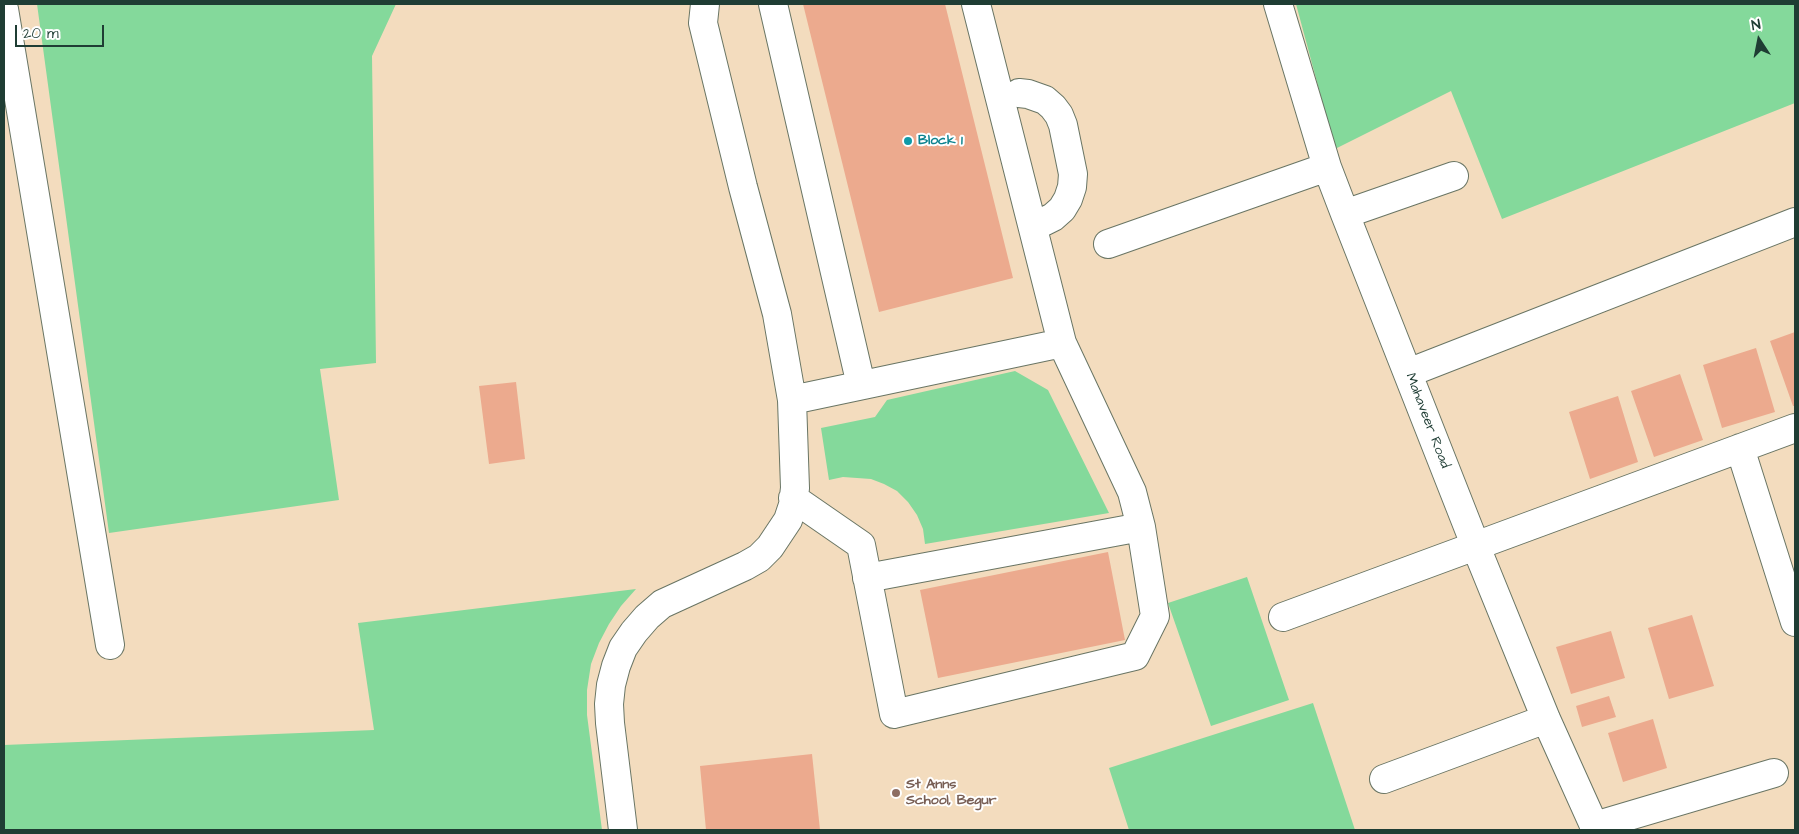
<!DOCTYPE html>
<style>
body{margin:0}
#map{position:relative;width:1799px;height:834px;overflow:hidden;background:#f3dcbe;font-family:"Architects Daughter",sans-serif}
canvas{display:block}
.frame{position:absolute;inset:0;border:5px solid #1f3d34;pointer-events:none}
.north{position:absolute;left:1734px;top:15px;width:50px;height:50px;-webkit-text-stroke:4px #fff;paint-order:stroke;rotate:349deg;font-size:14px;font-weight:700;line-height:20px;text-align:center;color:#1f3d34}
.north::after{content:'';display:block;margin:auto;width:18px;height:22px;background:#1f3d34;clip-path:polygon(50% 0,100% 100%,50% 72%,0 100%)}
.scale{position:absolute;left:15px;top:25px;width:89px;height:22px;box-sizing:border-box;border:2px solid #1f3d34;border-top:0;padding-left:6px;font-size:15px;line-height:18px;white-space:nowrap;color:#1f3d34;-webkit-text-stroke:4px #fff;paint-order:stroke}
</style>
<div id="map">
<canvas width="1799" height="834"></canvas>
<div class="frame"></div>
<div class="north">N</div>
<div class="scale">20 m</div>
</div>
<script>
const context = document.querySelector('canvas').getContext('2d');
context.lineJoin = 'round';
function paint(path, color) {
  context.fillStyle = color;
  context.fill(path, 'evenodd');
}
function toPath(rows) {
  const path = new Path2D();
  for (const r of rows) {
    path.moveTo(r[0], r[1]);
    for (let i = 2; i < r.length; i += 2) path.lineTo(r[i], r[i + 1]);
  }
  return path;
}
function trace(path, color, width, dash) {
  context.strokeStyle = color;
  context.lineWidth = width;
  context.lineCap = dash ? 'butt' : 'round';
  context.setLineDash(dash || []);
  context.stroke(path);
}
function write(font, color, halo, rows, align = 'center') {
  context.font = font + ' "Architects Daughter",sans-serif';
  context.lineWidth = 4;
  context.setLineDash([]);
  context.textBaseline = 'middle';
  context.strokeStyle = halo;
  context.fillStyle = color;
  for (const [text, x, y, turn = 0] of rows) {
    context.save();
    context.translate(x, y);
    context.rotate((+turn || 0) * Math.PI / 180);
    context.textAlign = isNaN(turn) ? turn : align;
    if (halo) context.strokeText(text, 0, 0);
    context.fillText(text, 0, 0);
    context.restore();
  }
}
paint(toPath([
 [37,4,396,4,372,56,376,363,320,369,339,500,109,533],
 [1296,4,1795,4,1795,103,1502,219,1451,91,1335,149],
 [1015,371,1048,390,1109,513,925,544,923,529,917,515,908,502,897,491,884,484,871,479,843,477,829,480,821,428,875,417,887,400],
 [1247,577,1289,700,1211,726,1168,603],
 [636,589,621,606,609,624,599,643,591,664,587,690,587,715,602,830,4,830,4,745,374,730,358,623],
 [1313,703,1355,830,1129,830,1109,768]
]), '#84d99b');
paint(toPath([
 [803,4,945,4,1013,278,879,312],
 [1795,332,1795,406,1793,406,1770,341],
 [1756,348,1775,412,1722,428,1703,365],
 [1680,374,1703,440,1654,457,1631,391],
 [516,382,525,459,489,464,479,386],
 [1618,396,1638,462,1590,479,1569,412],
 [1108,552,1125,640,938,678,920,590],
 [1692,615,1714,686,1669,699,1648,628],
 [1611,631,1625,678,1571,694,1556,647],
 [1609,696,1616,717,1582,727,1576,706],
 [1653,719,1667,768,1623,782,1608,733],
 [812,754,820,830,706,830,700,766]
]), '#ecaa8e');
const minor = toPath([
 [773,4,861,385],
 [1278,4,1327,167,1345,214,1476,547,1546,719,1596,830],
 [4,9,110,645],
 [1019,93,1028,94,1045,100,1053,107,1059,115,1063,125,1073,174,1072,187,1068,199,1062,209,1053,217,1033,227],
 [1345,214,1454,176],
 [1108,244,1327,167],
 [1408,373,1795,222],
 [792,400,1062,343],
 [1740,448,1795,622],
 [793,498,861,545,894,714,1135,656,1155,616,1141,527,1132,492,1062,343,976,4],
 [867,578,1141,527],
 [1283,617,1795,428],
 [1384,779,1546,719],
 [1595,826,1774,773],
 [623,830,610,723,609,704,611,685,616,666,623,648,634,632,647,617,662,604,745,566,759,558,770,547,788,520,793,505,795,488,792,400,777,314,743,187,703,23,705,4]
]);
trace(minor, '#697564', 30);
trace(minor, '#fff', 28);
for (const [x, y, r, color] of [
 [908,141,5,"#0f9aa8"],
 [896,793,5,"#8d6e63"]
]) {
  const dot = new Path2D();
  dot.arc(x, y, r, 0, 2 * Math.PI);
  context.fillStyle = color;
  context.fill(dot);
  trace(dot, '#fff', 2);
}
write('bold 14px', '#0d838f', '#fff', [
 ["Block 1",918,141]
], 'left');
write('14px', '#1f3d34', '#fff', [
 ["Mahaveer Road",1427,421,69]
]);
write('bold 14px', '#785e54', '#fff', [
 ["St Anns",906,785],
 ["School, Begur",906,801]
], 'left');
</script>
